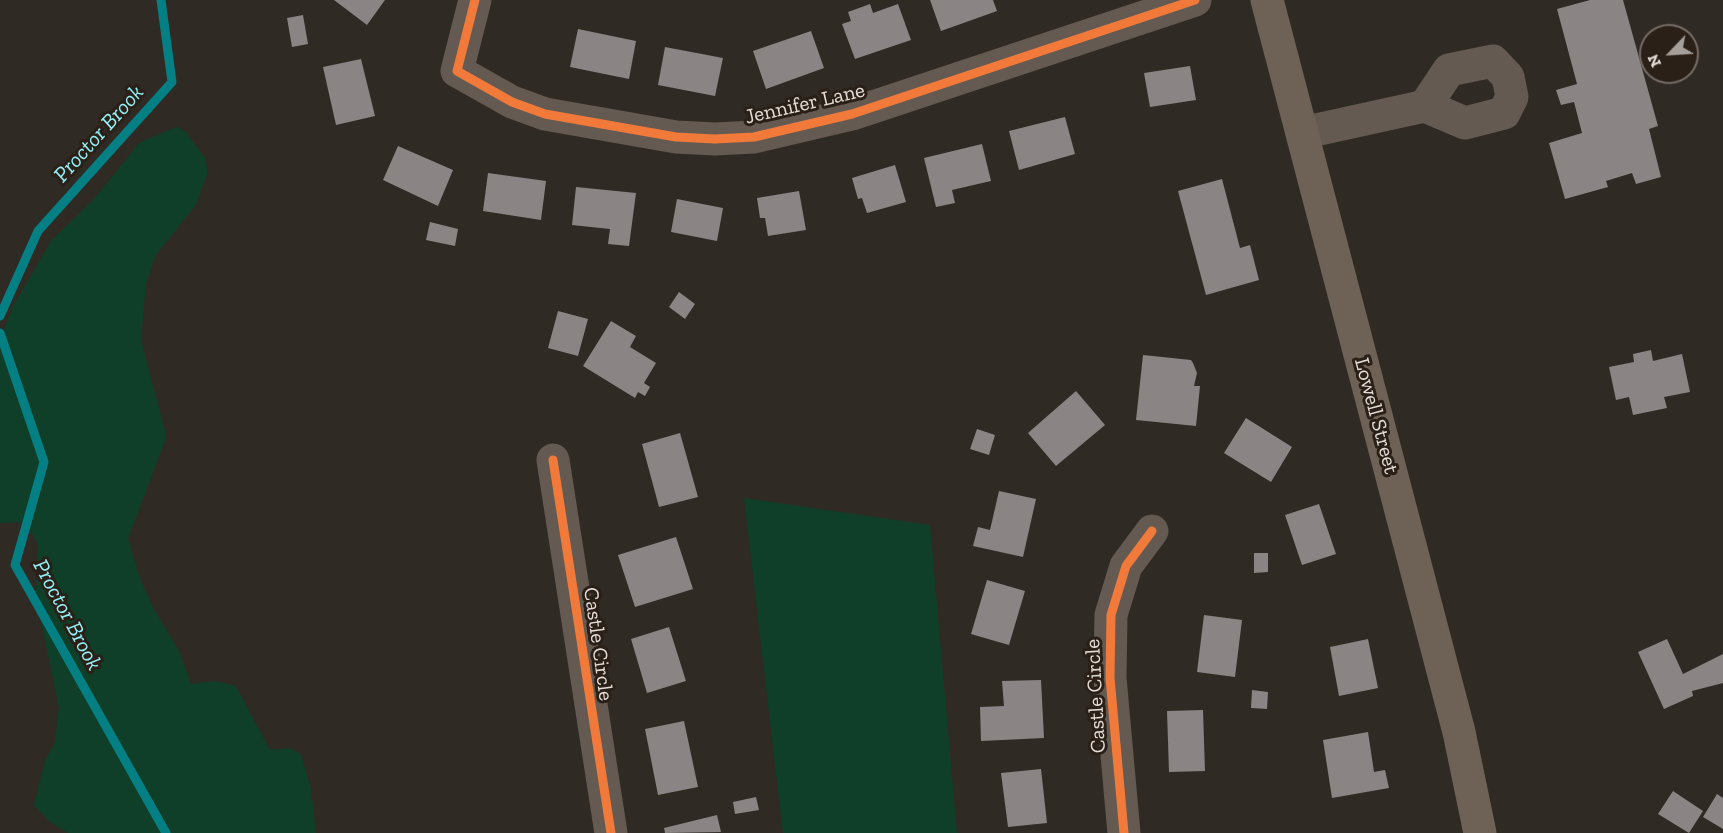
<!DOCTYPE html>
<style>
body{margin:0}
#map{position:relative;width:1723px;height:833px;overflow:hidden;background:#302a25;font-family:"Zilla Slab",serif}
canvas{display:block}
.north{position:absolute;left:1639px;top:24px;width:60px;height:60px;box-sizing:border-box;background:#2a2018;border:2px solid #746c64;border-radius:50%;rotate:245deg;font-size:16px;font-weight:700;line-height:24px;text-align:center;color:#e4ddd7}
.north::after{content:'';display:block;margin:auto;width:21px;height:27px;background:#a59e99;clip-path:polygon(50% 0,100% 100%,50% 72%,0 100%)}
</style>
<div id="map">
<canvas width="1723" height="833"></canvas>
<div class="north">N</div>
</div>
<script>
const context = document.querySelector('canvas').getContext('2d');
context.lineJoin = 'round';
function paint(path, color) {
  context.fillStyle = color;
  context.fill(path, 'evenodd');
}
function toPath(rows) {
  const path = new Path2D();
  for (const r of rows) {
    path.moveTo(r[0], r[1]);
    for (let i = 2; i < r.length; i += 2) path.lineTo(r[i], r[i + 1]);
  }
  return path;
}
function trace(path, color, width, dash) {
  context.strokeStyle = color;
  context.lineWidth = width;
  context.lineCap = dash ? 'butt' : 'round';
  context.setLineDash(dash || []);
  context.stroke(path);
}
function write(font, color, halo, rows, align = 'center') {
  context.font = font + ' "Zilla Slab",serif';
  context.lineWidth = 6;
  context.setLineDash([]);
  context.textBaseline = 'middle';
  context.strokeStyle = halo;
  context.fillStyle = color;
  for (const [text, x, y, turn = 0] of rows) {
    context.save();
    context.translate(x, y);
    context.rotate((+turn || 0) * Math.PI / 180);
    context.textAlign = isNaN(turn) ? turn : align;
    if (halo) context.strokeText(text, 0, 0);
    context.fillText(text, 0, 0);
    context.restore();
  }
}
paint(toPath([
 [177,127,186,132,205,158,208,172,196,205,156,255,146,284,141,340,165,430,165,441,128,539,141,581,154,609,179,651,191,684,214,681,236,686,270,750,291,748,301,755,311,789,316,833,68,833,49,821,34,805,45,761,55,742,59,707,36,598,38,545,26,522,0,523,0,340,13,306,51,241,94,199,140,142],
 [744,498,930,525,957,833,783,833]
]), '#0f3f28');
trace(toPath([
 [0,316,38,231,172,82,161,0],
 [0,333,44,462,15,565,166,833]
]), '#047f84', 9);
paint(toPath([
 [334,0,385,0,367,25],
 [930,0,993,0,997,11,941,31],
 [1590,0,1623,0,1658,126,1649,129,1661,177,1636,184,1632,173,1606,181,1608,187,1565,199,1549,143,1582,133,1574,102,1561,105,1556,90,1577,84,1557,9],
 [870,4,873,13,898,4,911,40,855,59,842,24,851,21,848,12],
 [303,15,308,44,292,47,287,18],
 [578,29,636,41,629,79,570,67],
 [811,31,824,68,766,89,753,51],
 [665,47,723,58,715,96,658,85],
 [361,59,375,116,336,125,323,67],
 [1190,66,1196,100,1150,107,1144,73],
 [1065,117,1075,154,1019,170,1009,131],
 [982,144,991,181,952,190,955,203,936,207,924,158],
 [398,146,453,170,438,206,383,180],
 [895,165,906,202,867,213,862,198,858,199,852,178],
 [488,173,546,181,541,220,483,211],
 [1222,179,1240,248,1250,245,1259,280,1206,295,1178,191],
 [576,187,636,193,629,246,608,244,610,229,572,225],
 [799,191,806,230,768,236,765,218,760,218,757,198],
 [677,199,723,208,717,241,671,232],
 [430,222,458,229,455,246,426,240],
 [679,292,695,304,685,319,669,307],
 [558,311,588,319,578,356,548,348],
 [611,321,636,336,630,347,656,363,644,383,650,387,645,396,638,392,635,398,583,366],
 [1651,350,1653,361,1682,354,1690,392,1664,397,1667,408,1633,415,1629,397,1616,400,1609,367,1634,362,1633,354],
 [1143,355,1191,360,1193,363,1197,373,1194,386,1200,386,1196,426,1136,420],
 [1076,391,1105,425,1056,466,1028,433],
 [1246,418,1292,447,1271,482,1224,453],
 [977,429,995,435,989,455,970,449],
 [680,433,698,497,659,507,642,444],
 [999,491,1036,499,1023,557,973,546,978,527,990,530],
 [1319,504,1336,554,1302,565,1285,515],
 [676,537,693,589,635,607,618,555],
 [1254,553,1268,553,1268,572,1254,573],
 [987,580,1025,591,1009,645,971,634],
 [1204,615,1242,620,1235,677,1197,672],
 [669,627,686,681,647,693,631,639],
 [1368,639,1378,688,1339,696,1330,647],
 [1667,639,1683,674,1723,654,1723,683,1692,691,1693,696,1664,709,1638,652],
 [1041,680,1044,738,981,741,980,707,1004,706,1002,681],
 [1252,690,1268,692,1267,709,1251,708],
 [1203,710,1205,771,1169,772,1167,711],
 [684,721,698,787,658,795,645,729],
 [1368,732,1374,772,1385,770,1389,788,1332,798,1323,740],
 [1041,769,1047,823,1008,827,1001,773],
 [1673,791,1703,811,1689,833,1658,814],
 [1717,794,1723,798,1723,829,1703,817],
 [756,797,759,810,735,814,733,802],
 [717,815,721,832,665,833,664,828]
]), '#8a8484');
trace(toPath([
 [475,0,457,71,512,102,545,114,676,137,715,139,754,137,852,114,1195,0],
 [1302,133,1425,106,1449,70,1493,61,1508,77,1512,97,1504,113,1465,123,1425,106],
 [553,460,611,833],
 [1124,833,1110,678,1111,615,1126,566,1152,531]
]), '#645a51', 33);
trace(toPath([
 [1267,0,1459,732,1480,833]
]), '#6e6257', 33);
trace(toPath([
 [475,0,457,71,512,102,545,114,676,137,715,139,754,137,852,114,1195,0],
 [553,460,611,833],
 [1124,833,1110,678,1111,615,1126,566,1152,531]
]), '#f17a3a', 9);
write('21px', '#e4ddd7', '#2a2018', [
 ["Jennifer Lane",805,104,-13],
 ["Lowell Street",1376,416,75],
 ["Castle Circle",598,644,82],
 ["Castle Circle",1096,696,-93]
]);
write('italic 22px', '#92f1f7', '#2a2018', [
 ["Proctor Brook",99,134,-48],
 ["Proctor Brook",67,615,62]
]);
</script>
